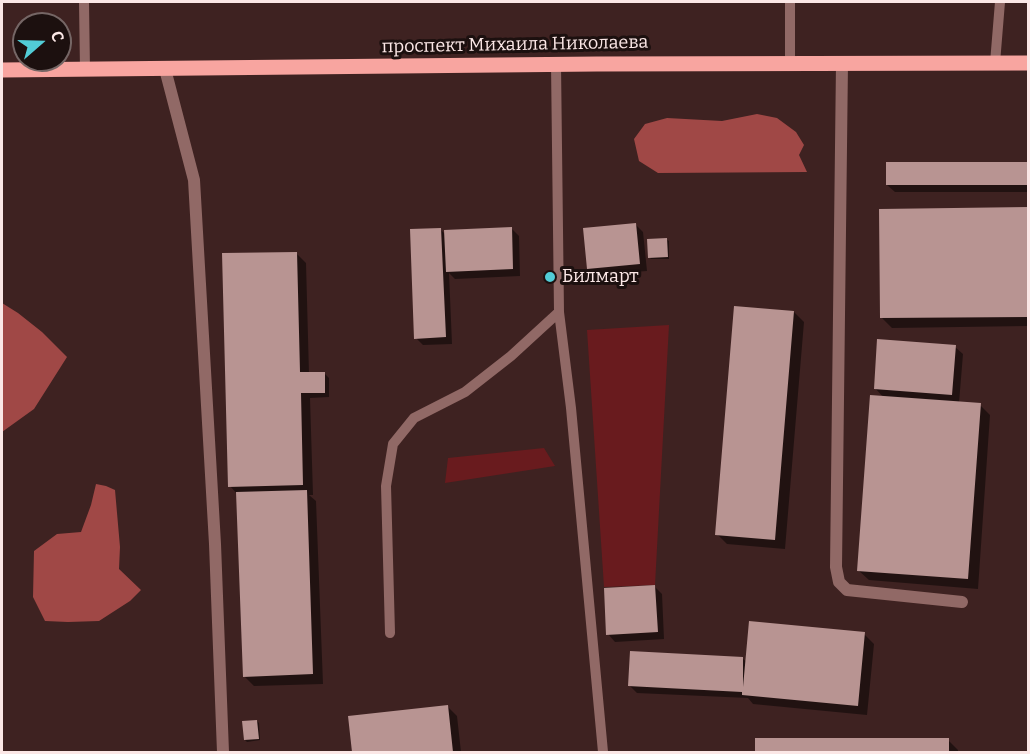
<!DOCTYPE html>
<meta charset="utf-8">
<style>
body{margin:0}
#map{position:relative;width:1030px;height:754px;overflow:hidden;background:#3e2221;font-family:Bitter,serif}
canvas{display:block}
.frame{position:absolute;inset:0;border:3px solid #fbe7e6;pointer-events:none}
.north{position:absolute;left:12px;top:12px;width:60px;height:60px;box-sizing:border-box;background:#1c100f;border:2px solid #756665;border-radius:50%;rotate:70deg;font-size:16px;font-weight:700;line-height:24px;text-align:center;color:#fbe7e6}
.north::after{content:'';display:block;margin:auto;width:21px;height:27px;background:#52ccd6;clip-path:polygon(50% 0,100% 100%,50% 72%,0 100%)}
</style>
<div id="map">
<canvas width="1030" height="754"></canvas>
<div class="frame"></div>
<div class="north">С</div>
</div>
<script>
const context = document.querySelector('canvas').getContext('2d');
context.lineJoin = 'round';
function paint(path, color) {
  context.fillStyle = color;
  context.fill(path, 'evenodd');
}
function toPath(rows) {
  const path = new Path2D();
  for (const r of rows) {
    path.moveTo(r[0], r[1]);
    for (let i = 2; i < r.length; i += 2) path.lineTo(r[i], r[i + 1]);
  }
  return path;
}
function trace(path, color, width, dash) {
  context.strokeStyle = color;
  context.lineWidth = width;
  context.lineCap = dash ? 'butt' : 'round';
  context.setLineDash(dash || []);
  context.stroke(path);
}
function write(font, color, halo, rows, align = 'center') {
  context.font = font + ' Bitter,serif';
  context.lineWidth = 6;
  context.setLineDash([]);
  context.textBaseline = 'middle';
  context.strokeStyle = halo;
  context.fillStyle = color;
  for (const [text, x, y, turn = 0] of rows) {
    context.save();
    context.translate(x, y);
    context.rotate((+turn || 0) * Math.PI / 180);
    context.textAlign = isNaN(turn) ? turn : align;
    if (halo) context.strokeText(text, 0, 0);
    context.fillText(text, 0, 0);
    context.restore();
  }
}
paint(toPath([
 [669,325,655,585,604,587,587,330],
 [544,448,555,466,445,483,448,458]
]), '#691b1e');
paint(toPath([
 [757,114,777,118,796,132,804,145,799,155,807,172,658,173,639,161,634,139,645,124,667,118,722,121],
 [2,303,18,313,42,332,67,357,34,409,2,432],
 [96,484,106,486,115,490,120,547,119,569,141,590,130,601,99,621,68,622,45,621,33,597,34,551,57,534,81,532,91,505]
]), '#a04846');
paint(toPath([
 [1028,163,1028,192,895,192,887,185,887,164],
 [1028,209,1028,326,892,328,882,318,881,210],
 [636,225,643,232,647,271,596,275,588,268],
 [511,228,519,236,520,276,455,279,449,273,452,344,423,345,416,338,440,229,446,235],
 [666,239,669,241,669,259,651,259,649,257],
 [296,253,306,263,309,374,324,373,329,378,329,397,310,398,313,495,309,495,316,501,323,684,254,686,244,676,238,495,230,486],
 [794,312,804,322,785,549,727,544,717,534],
 [955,347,963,354,959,403,980,405,990,415,978,589,869,580,859,571,884,398,875,388],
 [655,587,662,594,664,639,615,642,608,634],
 [864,634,874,644,867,715,753,704,748,698,637,693,630,686,743,659,747,662],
 [447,706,457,716,461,752,354,752,350,717],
 [257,721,259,723,260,740,247,742,245,740],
 [757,740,948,740,958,750,958,752,757,752]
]), '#0007');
paint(toPath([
 [886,162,1028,162,1028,185,886,185],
 [1028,207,1028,317,880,318,879,209],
 [636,223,640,264,587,269,583,228],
 [512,227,513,269,446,272,444,230],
 [441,228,446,337,414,339,410,229],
 [667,238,668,257,648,258,647,239],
 [297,252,300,372,325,372,325,393,301,393,303,485,228,487,222,253],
 [734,306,794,311,775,540,715,535],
 [877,339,956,345,952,395,874,389],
 [870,395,981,403,968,579,857,571],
 [307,490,313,674,243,677,236,492],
 [655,585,658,632,606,635,604,588],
 [749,621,865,632,858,706,742,695,742,692,628,686,630,651,743,657,743,687],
 [448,705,453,752,352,752,348,716],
 [257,720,259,739,244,740,242,721],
 [755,738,949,738,949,752,755,752]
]), '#b89492');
trace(toPath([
 [84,2,85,70],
 [995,63,1000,2],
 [556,64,559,312,571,408,603,752],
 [790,64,790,2],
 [390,633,386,486,393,444,414,418,465,392,511,356,559,312]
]), '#916966', 10);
trace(toPath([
 [842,63,836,567,839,582,847,590,962,602],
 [165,69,194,180,215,544,223,752]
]), '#916966', 12);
trace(toPath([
 [2,70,597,64,1028,63]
]), '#f8a5a0', 15);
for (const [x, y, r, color] of [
 [550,277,6,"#52ccd6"]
]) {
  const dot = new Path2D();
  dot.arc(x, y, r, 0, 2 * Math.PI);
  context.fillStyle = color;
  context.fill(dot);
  trace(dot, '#1c100f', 2);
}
write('18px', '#fbe7e6', '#1c100f', [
 ["проспект Михаила Николаева",515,45,-1]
]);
write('18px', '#fbe7e6', '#1c100f', [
 ["Билмарт",562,277]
], 'left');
</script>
